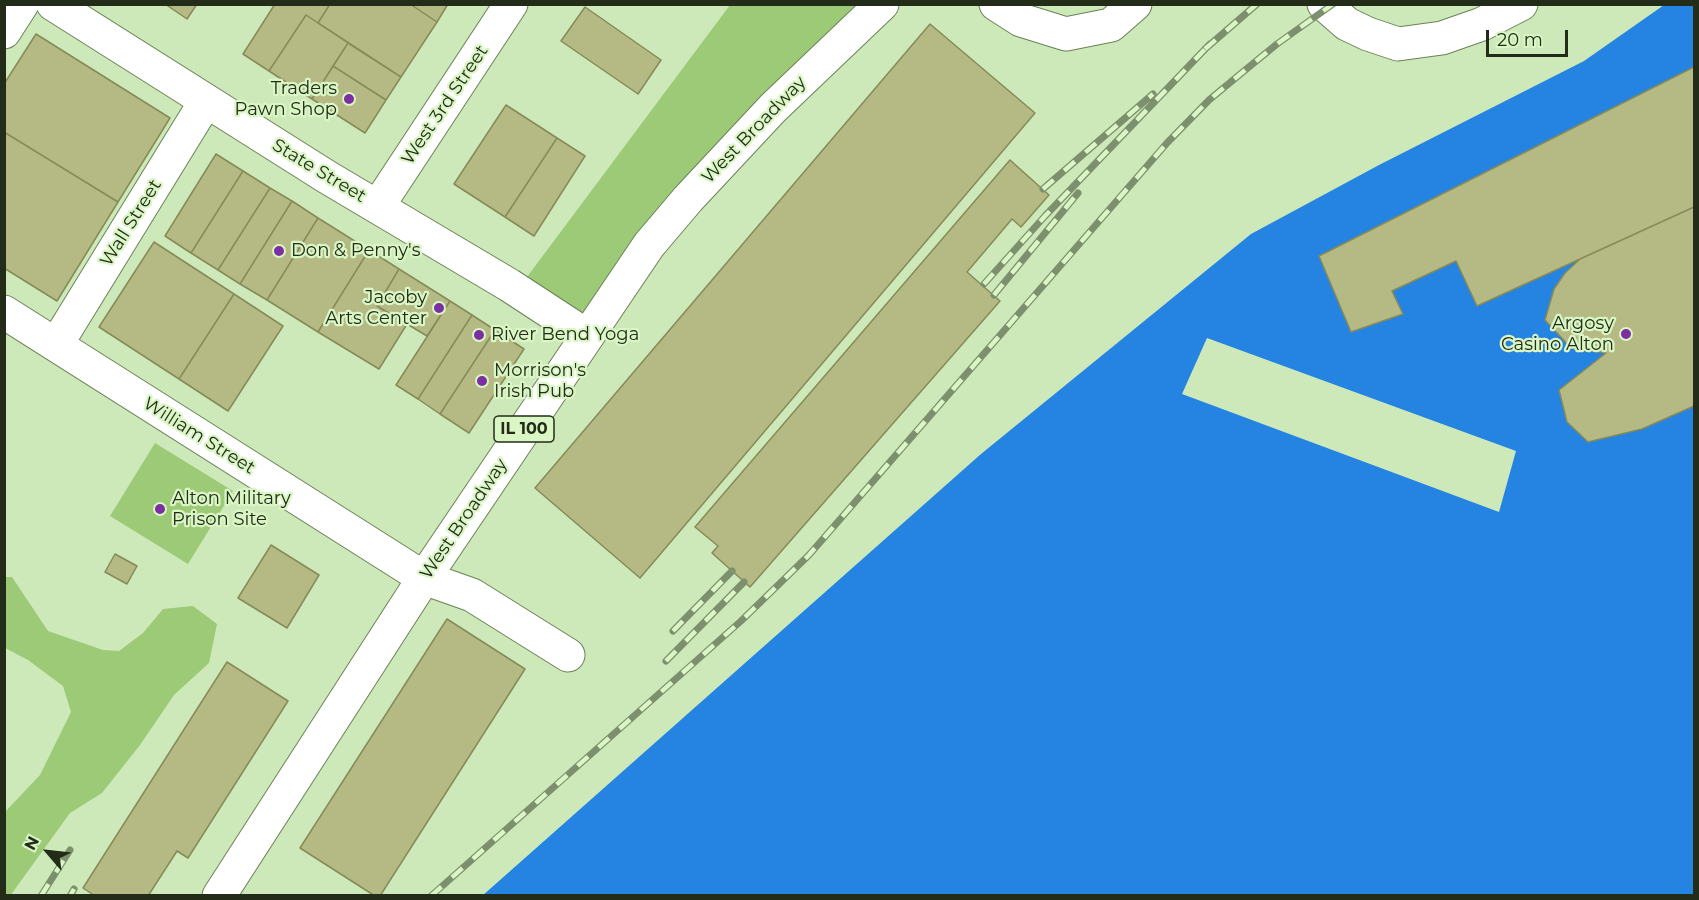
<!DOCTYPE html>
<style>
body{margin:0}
#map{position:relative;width:1699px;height:900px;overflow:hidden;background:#cde9b9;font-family:Montserrat,sans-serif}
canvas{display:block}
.frame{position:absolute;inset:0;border:6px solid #222c19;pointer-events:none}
.north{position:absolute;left:18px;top:822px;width:60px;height:60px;-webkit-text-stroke:4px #daf6c5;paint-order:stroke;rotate:298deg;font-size:16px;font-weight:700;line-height:24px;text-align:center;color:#222c19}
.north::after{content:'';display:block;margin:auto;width:21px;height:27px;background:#222c19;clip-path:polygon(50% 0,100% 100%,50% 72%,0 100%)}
.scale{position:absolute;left:1486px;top:30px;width:82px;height:27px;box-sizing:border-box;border:3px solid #222c19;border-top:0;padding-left:8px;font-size:18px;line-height:21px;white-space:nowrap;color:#222c19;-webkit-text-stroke:4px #daf6c5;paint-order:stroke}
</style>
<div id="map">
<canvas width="1699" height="900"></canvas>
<div class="frame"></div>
<div class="north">N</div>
<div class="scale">20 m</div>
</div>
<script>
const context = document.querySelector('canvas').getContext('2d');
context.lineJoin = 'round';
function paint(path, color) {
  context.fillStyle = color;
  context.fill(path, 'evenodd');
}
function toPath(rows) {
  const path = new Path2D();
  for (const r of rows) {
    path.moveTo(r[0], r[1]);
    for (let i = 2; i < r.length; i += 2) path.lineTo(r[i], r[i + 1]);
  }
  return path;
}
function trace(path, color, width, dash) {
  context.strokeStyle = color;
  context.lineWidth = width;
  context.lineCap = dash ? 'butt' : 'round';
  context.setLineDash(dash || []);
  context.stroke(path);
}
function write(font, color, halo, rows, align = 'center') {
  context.font = font + ' Montserrat,sans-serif';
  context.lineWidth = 4.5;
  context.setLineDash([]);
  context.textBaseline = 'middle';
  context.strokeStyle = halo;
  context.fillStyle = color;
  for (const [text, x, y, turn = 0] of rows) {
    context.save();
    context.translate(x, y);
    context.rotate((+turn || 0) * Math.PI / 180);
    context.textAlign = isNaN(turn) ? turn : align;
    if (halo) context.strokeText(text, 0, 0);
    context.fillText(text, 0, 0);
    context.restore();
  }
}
paint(toPath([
 [730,5,868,5,582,323,521,285],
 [155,443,233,491,188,564,110,516],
 [5,577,12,577,48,631,103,650,119,651,143,633,163,609,193,606,217,624,209,663,174,695,140,745,102,793,70,813,10,896,5,895,5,812,40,775,71,712,63,686,28,660,5,648]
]), '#9cca77');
paint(toPath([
 [1664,5,1694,5,1694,895,482,896,981,454,1251,234,1379,165,1584,61]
]), '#2584e1');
paint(toPath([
 [1207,338,1516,451,1499,512,1182,394]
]), '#cde9b9');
const building = toPath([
 [165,4,197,4,187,19,165,4],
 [275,4,330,4,318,23,306,15,269,71,243,54,275,4],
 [330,4,410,4,437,22,401,77,318,23,330,4],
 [410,4,448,4,437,22,410,4],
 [585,7,661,60,638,94,561,41,585,7],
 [306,15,348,43,312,99,269,71,306,15],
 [930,24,1035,113,640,578,535,488,930,24],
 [36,34,170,118,118,202,4,132,4,84,36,34],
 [348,43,401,77,386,100,333,66,348,43],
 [333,66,386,100,365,133,312,99,333,66],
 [1694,67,1694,207,1477,306,1456,261,1392,291,1403,314,1351,332,1319,256,1694,67],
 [506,105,557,138,505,217,454,184,506,105],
 [4,132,118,202,57,301,4,268,4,132],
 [557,138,585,156,534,236,505,217,557,138],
 [216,154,243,171,191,253,165,236,216,154],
 [1010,160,1049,195,1021,227,1012,219,967,272,1000,301,750,587,712,553,718,546,695,527,1010,160],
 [243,171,270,188,218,270,191,253,243,171],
 [270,188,292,201,240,284,218,270,270,188],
 [292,201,318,218,267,300,240,284,292,201],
 [1694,207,1694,406,1642,429,1588,442,1567,422,1559,390,1606,353,1571,348,1545,320,1554,289,1565,273,1580,259,1694,207],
 [318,218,369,250,318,332,267,300,318,218],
 [154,242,234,294,179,379,99,327,154,242],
 [369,250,399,269,377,306,407,324,379,369,318,332,369,250],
 [399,269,450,301,427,336,377,306,399,269],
 [234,294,283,326,228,411,179,379,234,294],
 [450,301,472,315,418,399,396,385,450,301],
 [472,315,495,330,440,414,418,399,472,315],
 [495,330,524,349,469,433,440,414,495,330],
 [271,545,319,575,287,628,238,598,271,545],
 [115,554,137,566,127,584,105,572,115,554],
 [447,619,525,669,380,896,375,896,300,848,447,619],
 [227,662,288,701,188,858,177,851,148,896,95,896,83,888,227,662]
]);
paint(building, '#b5ba85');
trace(building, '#868a57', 1.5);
const minor = toPath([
 [53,4,327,177,509,285,587,336],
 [996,4,1021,20,1066,34,1111,25,1135,4],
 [1324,4,1347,24,1368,34,1398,44,1442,38,1482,24,1521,4],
 [4,32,22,4],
 [378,206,511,4],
 [4,312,424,578,472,595,568,655],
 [56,345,206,101]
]);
const major = toPath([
 [219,896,424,578,649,245,688,199,773,108,882,4]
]);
trace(minor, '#6a8357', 35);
trace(major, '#6a8357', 35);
trace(minor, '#fff', 33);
trace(major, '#fff', 33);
const rail = toPath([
 [1205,49,1257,4],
 [1043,189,1153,94],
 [984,284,1045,216,1210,44],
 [994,295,1078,193],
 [673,631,732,571],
 [666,661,744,582],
 [41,896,70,850],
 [70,896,74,889],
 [431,896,741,621,809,555,1167,143,1209,100,1244,71,1277,44,1333,4]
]);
trace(rail, '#7d906e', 7);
trace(rail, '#daf6c5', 4.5, [14]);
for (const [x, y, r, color] of [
 [349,99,6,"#7b2fa1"],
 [279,251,6,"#7b2fa1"],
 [439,308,6,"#7b2fa1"],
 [1626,334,6,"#7b2fa1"],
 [479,335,6,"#7b2fa1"],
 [482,381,6,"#7b2fa1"],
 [160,509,6,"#7b2fa1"]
]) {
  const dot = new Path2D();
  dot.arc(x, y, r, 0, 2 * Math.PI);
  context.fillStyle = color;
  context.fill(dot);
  trace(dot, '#daf6c5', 2);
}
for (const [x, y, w] of [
 [524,429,60]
]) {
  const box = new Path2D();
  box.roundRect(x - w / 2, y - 13, w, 26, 4.5);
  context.fillStyle = '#daf6c5';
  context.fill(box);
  trace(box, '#222c19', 1.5);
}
write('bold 16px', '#222c19', null, [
 ["IL 100",524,429]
]);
write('18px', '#222c19', '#daf6c5', [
 ["Traders",337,89,"right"],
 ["Pawn Shop",337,110,"right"],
 ["Don & Penny's",291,251],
 ["Jacoby",427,298,"right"],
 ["Arts Center",427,319,"right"],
 ["Argosy",1614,324,"right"],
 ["Casino Alton",1614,345,"right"],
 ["River Bend Yoga",491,335],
 ["Morrison's",494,371],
 ["Irish Pub",494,392],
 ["Alton Military",172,499],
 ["Prison Site",172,520]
], 'left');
write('18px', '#222c19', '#daf6c5', [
 ["West 3rd Street",445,105,-56],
 ["West Broadway",754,130,-46],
 ["State Street",319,171,31],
 ["Wall Street",131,223,-58],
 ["William Street",199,436,32],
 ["West Broadway",464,519,-56]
]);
</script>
